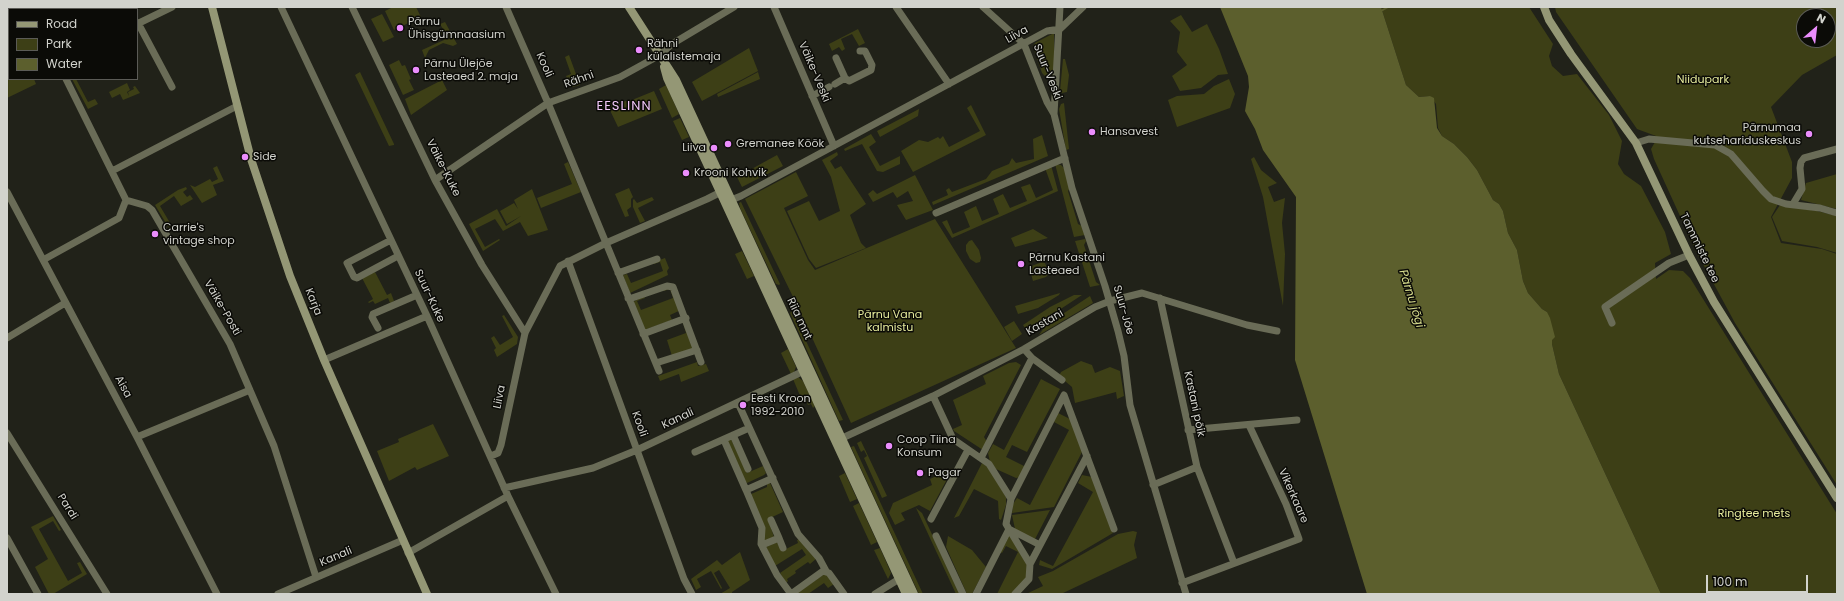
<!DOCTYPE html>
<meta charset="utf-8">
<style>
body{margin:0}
#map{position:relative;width:1844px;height:601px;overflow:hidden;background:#212219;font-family:Poppins,sans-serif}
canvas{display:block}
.frame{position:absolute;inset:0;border:8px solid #d2d3cd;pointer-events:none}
.legend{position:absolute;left:8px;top:8px;width:130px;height:72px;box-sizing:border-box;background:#0b0b07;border:1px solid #5b5b56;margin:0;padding:5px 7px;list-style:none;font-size:12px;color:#d2d3cd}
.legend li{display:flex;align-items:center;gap:8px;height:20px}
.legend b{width:20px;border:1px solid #5b5b56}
.north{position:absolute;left:1796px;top:8px;width:40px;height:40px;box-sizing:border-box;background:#0b0b07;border:1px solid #5b5b56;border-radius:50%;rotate:28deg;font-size:11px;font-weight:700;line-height:16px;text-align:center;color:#d2d3cd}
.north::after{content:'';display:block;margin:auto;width:14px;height:18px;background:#eb8dfc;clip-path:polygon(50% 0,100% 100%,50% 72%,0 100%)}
.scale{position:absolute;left:1706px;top:575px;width:102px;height:18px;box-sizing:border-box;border:2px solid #d2d3cd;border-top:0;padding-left:5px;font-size:12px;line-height:14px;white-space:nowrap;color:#d2d3cd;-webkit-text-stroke:3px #0b0b07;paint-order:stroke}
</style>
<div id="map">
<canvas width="1844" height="601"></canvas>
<div class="frame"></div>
<ul class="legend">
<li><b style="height:5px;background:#949775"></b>Road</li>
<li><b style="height:11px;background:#3d3f16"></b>Park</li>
<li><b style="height:11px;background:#5c5f2d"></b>Water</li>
</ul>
<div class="north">N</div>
<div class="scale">100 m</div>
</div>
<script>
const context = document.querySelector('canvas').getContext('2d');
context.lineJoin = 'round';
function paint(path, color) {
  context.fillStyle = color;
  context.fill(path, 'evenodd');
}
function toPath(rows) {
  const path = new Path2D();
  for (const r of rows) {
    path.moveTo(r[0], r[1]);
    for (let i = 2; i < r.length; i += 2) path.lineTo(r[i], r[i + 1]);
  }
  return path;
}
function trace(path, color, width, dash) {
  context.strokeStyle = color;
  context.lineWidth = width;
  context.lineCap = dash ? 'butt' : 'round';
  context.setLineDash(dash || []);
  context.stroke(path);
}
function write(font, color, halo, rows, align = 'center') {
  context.font = font + ' Poppins,sans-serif';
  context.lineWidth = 3;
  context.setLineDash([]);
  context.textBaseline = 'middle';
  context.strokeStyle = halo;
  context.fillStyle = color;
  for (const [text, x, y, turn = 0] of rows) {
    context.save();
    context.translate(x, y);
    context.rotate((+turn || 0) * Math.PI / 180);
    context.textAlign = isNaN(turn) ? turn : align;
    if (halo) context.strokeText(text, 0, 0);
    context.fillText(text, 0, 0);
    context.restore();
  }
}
paint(toPath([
 [393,7,416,7,421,17,394,30,385,11],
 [1381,7,1529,7,1553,44,1549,56,1552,66,1563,76,1577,74,1609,115,1622,141,1618,164,1624,174,1641,186,1665,232,1671,254,1655,263,1656,279,1669,270,1683,271,1690,278,1837,514,1837,594,1661,594,1559,374,1552,344,1547,312,1542,309,1528,293,1523,281,1517,250,1508,233,1503,211,1499,204,1493,200,1477,170,1467,157,1454,144,1442,136,1438,128,1436,104,1430,96,1419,97,1406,85],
 [1555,7,1837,7,1837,55,1802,75,1771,107,1792,162,1792,178,1771,217,1781,243,1822,249,1837,254,1837,485,1735,323,1696,251,1654,159,1651,149,1655,142,1656,136,1637,129,1556,12],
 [1804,16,1828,16,1828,40,1804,40],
 [382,14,394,37,383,42,371,19],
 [1181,15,1192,32,1207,24,1219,49,1228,74,1218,75,1201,88,1180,91,1172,76,1187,65,1177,52,1180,32,1170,21],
 [9,17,9,79,34,79,36,84,7,98,7,18],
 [445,22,457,44,453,46,443,43,429,50,425,58,422,50,444,40,440,32,443,29,440,24],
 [858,29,865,43,859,46,852,34,841,39,845,49,842,51,839,47,832,51,829,44],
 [1054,33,1054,77,1045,76,1042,73,1033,46,1035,43],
 [749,48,758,71,702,101,692,82],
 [569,55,580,85,573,87,569,77,567,78,566,76,571,74,565,57],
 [1063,59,1065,59,1069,75,1067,92,1062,93,1060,91],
 [399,60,402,66,405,65,411,79,409,80,414,90,403,95,389,65],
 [360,72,394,144,394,145,389,146,355,75],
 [758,72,760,79,718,97,717,94],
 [72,79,76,79,88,102,95,99,98,104,88,109],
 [1229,79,1235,94,1230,108,1177,127,1168,100,1177,96,1204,94,1214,86],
 [442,80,447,90,411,115,405,99],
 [127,83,130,90,127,92,129,96,128,92,134,89,133,87,135,86,140,93,123,100,120,94,112,98,109,92],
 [666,85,679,114,672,118,659,89],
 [654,91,662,109,618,127,607,104,632,100],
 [1064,103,1069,149,1066,150,1059,109,1061,104],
 [971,105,986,135,913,172,901,151,919,140,928,142,938,137,940,139,943,136,949,147,980,131,967,108],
 [919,109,918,116,880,137,877,131],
 [680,118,689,137,682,140,673,121],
 [871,134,876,142,869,147,880,166,900,156,900,164,883,172,877,171,862,144,845,151,844,149],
 [1042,135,1048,156,933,205,932,202,948,195,946,190,949,188,952,192,986,179,992,171,1009,164,1012,158,1016,163,1034,159,1033,139],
 [837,152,838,155,830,161,835,169,841,166,866,204,850,215,861,243,866,248,816,268,809,259,787,211,809,201,819,221,840,211,831,177,822,160],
 [777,155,783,166,742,187,737,177],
 [1254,157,1261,170,1277,183,1268,187,1274,202,1285,198,1282,223,1285,254,1283,306,1263,197,1251,159],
 [568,162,581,192,541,208,537,198,572,184,564,164],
 [1055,164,1061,165,1064,168,1070,188,1068,191,1078,224,1082,226,1085,235,1074,237],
 [1051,165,1058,191,952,238,942,222,947,220,953,234,970,227,964,212,976,206,982,221,999,214,993,199,1003,194,1010,208,1027,201,1021,187,1030,184,1036,198,1053,190,1045,168],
 [217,166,224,181,213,185,217,195,202,203,190,185,195,187,210,179,212,182,218,179,213,168],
 [796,172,808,196,784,208,808,260,815,270,935,219,1016,348,851,423,799,309,745,199],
 [1837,174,1837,209,1801,200,1806,183],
 [915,175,933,210,906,220,897,205,913,201,908,191,897,198,893,192,873,202,868,194,873,190,877,194],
 [186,187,187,189,183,192,187,197,190,195,193,199,181,206,174,196,160,206,173,228,170,230,155,205,178,190],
 [629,188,633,197,631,199,631,207,627,210,629,216,625,217,615,194],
 [532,189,548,230,528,236,520,222,503,231,495,219,475,229,485,247,499,239,500,240,483,251,469,224,497,209,506,226,521,216,507,224,500,211,514,203,518,209,514,200],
 [652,197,654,200,638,208,645,221,640,223,633,207,633,200,634,199,637,203],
 [741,202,780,284,779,285,776,284,740,208,739,203],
 [1780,205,1817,211,1837,216,1837,253,1817,247,1782,241,1772,217],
 [1033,229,1048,238,1015,247,1011,238],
 [1085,239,1086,241,1084,245,1096,282,1100,285,1090,287,1075,241],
 [972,240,979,250,981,258,980,262,976,263,970,259,966,251,966,245,969,241],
 [742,251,754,276,747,279,735,254],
 [665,258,669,268,667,271,668,275,630,293,623,275,627,274,631,283,663,271,660,262,654,264,654,262],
 [1042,262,1045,263,1049,273,1046,277,1033,281,1029,267],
 [375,272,387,295,391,293,394,301,390,303,388,298,375,304,373,301,369,303,368,302,373,299,362,278],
 [668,288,673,290,681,310,670,315,672,320,644,330,633,302,644,296,645,298,637,301,641,310,673,298,670,289,664,291,663,290],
 [1060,293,1059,295,1038,308,1018,314,1015,306],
 [1074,295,1082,295,1027,331,1023,325,1050,307],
 [1090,296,1093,303,1039,335,1046,325],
 [792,311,843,420,839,421,790,313],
 [504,315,518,337,517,344,497,357,494,350,496,348,491,338,494,336,500,345,513,337,502,316],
 [1014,321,1022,334,1012,341,1004,327],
 [686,322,694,345,692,349,672,356,667,340,686,333,683,323,677,325],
 [788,349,796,367,794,372,791,374,781,353],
 [1081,361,1092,365,1095,373,1110,367,1120,371,1124,396,1117,399,1116,392,1075,403,1072,387,1059,376,1061,372],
 [697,362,698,366,706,364,709,371,681,382,679,374,660,381,658,376],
 [1016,362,1021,365,984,437,987,442,983,450,954,431,953,429,962,425,953,400,986,384,983,376,1009,363],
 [798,377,803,381,815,406,813,408,811,404,808,405,804,397,801,398,793,379],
 [1041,379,1060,389,1027,452,1012,445,1006,457,1026,467,1021,477,1016,478,996,469,990,462,988,453,993,444,1004,450],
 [1058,413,1072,420,1083,450,1054,507,1012,513,1013,504,1017,498,1030,505,1069,430,1054,422],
 [433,424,449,456,417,470,415,467,389,481,377,451,399,442,398,439],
 [731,439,747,473,763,466,766,473,764,475,747,483,744,480,728,444,728,440],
 [861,441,887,496,882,498,864,458,867,456,864,450,861,452,857,443],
 [854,446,923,594,919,594,851,447],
 [982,463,988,467,1006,497,1006,505,1001,520,999,519,998,501,974,489,959,516,954,518],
 [953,468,930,511,919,505,901,513,905,520,895,525,889,513,893,503,932,485,930,479],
 [845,473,857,499,850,502,839,476],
 [1082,475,1092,477,1113,533,1052,569,1039,565,1040,560,1053,566,1093,492,1078,483],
 [770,483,783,512,768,519,774,537,763,542,749,495,767,487,767,484],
 [859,503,877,542,871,545,853,506],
 [916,508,922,513,960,594,956,594],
 [1050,510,1034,541,1015,529,1012,515],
 [53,516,61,530,59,531,53,521,39,529,68,581,82,573,77,563,80,562,87,574,53,594,49,594,35,567,48,559,31,527],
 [1133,531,1137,532,1134,545,1137,558,1061,594,1026,594,1043,586,1038,577,1053,571,1118,534],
 [1009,533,1027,564,1027,579,1014,594,997,594,1018,552,1006,546,1002,553,1000,552],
 [948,536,972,550,986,567,972,594,967,594,946,547],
 [801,538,817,558,810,564,808,562,795,571,796,573,787,579,788,581,786,583,780,573,806,555,802,549,775,566,766,547,777,542,782,551,798,543,797,540],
 [880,548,891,573,888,579,874,550],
 [740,552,750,580,732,592,732,594,720,594,730,588,719,570,714,573,722,588,721,589,711,571,697,579,701,587,696,590,691,579,717,560,722,565],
 [826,573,834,584,828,588,824,583,808,594,795,594]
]), '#3d3f16');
paint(toPath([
 [1220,7,1381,7,1406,85,1419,97,1430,96,1434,98,1437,128,1442,136,1454,144,1467,157,1477,170,1493,200,1499,204,1503,211,1508,233,1517,250,1523,281,1528,293,1542,309,1547,312,1550,318,1555,337,1552,340,1552,344,1559,374,1661,594,1367,594,1295,360,1296,197,1263,150,1255,129,1245,111,1249,87,1248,76]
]), '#5c5f2d');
trace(toPath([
 [1381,11,1388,7]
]), '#5c5f2d', 2);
trace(toPath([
 [30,7,31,9],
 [281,7,427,316,508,496,556,594],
 [352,7,435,180,482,265,525,333],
 [506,7,548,103,659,371],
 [774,7,834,146],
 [896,7,949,84],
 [983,7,1024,44,1047,102,1054,114],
 [1060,7,1054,114,1072,188,1105,286,1118,331,1124,356,1130,405,1186,594],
 [138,23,172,87],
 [137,24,172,7],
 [845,78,849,81,871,70,872,65,865,51,860,51],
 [66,79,126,200,147,206,152,210,230,344,274,446,316,577],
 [835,84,845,78,836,58],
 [812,96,829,87],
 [1636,143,1649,139,1715,145,1731,154,1763,191,1771,199,1786,204,1820,208,1837,213],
 [112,171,237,106],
 [435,180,548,103,620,77,660,55,672,44,734,7],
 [7,192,137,437,217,594],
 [727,200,731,200,741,196,1047,31,1060,29,1083,7],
 [1793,204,1802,189,1800,168,1801,162,1804,158,1837,149],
 [936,213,1065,158],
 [391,240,347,263,354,277,357,278,398,256],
 [43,260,119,218,126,200],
 [568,261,684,579,692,594],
 [618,273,657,259],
 [628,298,632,298,667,286,673,287,701,362],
 [1160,298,1197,467,1234,563],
 [1612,323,1605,307,1669,263,1689,255],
 [378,328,372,317,373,314,417,295],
 [643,334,686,318],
 [7,338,65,303],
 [1024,349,1032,358,1062,380],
 [324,360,427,316],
 [656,363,697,350],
 [933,396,953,439,989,464,1011,499,1006,524,1030,564,1029,579,1015,594],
 [738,403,798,534,819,558,826,571],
 [1188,430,1297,420],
 [7,433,107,594],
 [733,435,748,469],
 [137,437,250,390],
 [724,440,746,490],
 [838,440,933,396,1024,349,1095,307,1110,301,1142,293,1247,325,1277,331],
 [695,452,749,428],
 [491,456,498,453,501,445,525,333,560,266,606,243,707,199,725,190],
 [981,458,1032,358],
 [773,478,746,490,762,528,761,544,777,575,791,594],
 [1153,485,1197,467],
 [504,488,593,468,637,450,808,369],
 [1011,499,1064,395,1114,529],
 [931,519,968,450],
 [936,536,963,594],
 [7,538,38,594],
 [779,538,783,548],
 [762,545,779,538,771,520],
 [408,553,508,496],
 [1030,564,1087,456],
 [1182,583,1299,539,1286,504,1249,425],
 [278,594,403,540],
 [791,594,823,571,829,573,844,594],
 [875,594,904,576],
 [976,594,1009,529,1040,545]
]), '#6a6c57', 7);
trace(toPath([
 [212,7,251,159,290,276,324,360,427,594],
 [629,7,676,80,914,594],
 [1544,7,1549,20,1571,54,1636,143,1689,255,1714,302,1837,498],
 [664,67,667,78,714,179,906,594]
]), '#949775', 8);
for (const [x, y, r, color] of [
 [400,28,4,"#eb8dfc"],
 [639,50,4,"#eb8dfc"],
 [416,70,4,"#eb8dfc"],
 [1092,132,4,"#eb8dfc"],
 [1809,134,4,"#eb8dfc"],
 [728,144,4,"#eb8dfc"],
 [714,148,4,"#eb8dfc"],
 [245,157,4,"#eb8dfc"],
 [686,173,4,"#eb8dfc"],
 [155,234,4,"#eb8dfc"],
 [1021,264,4,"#eb8dfc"],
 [743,405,4,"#eb8dfc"],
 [889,446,4,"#eb8dfc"],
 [920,473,4,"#eb8dfc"]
]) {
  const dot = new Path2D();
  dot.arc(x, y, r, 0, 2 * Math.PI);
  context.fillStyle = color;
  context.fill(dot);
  trace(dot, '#0b0b07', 1.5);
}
write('11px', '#d2d3cd', '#0b0b07', [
 ["Pärnu",408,22],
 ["Ühisgümnaasium",408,35],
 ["Rähni",647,44],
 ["külalistemaja",647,57],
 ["Pärnu Ülejõe",424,64],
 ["Lasteaed 2. maja",424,77],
 ["Pärnumaa",1801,128,"right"],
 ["kutsehariduskeskus",1801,141,"right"],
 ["Hansavest",1100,132],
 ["Gremanee Köök",736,144],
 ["Liiva",706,148,"right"],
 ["Side",253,157],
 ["Krooni Kohvik",694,173],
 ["Carrie's",163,228],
 ["vintage shop",163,241],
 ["Pärnu Kastani",1029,258],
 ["Lasteaed",1029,271],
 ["Eesti Kroon",751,399],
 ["1992-2010",751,412],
 ["Coop Tiina",897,440],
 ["Konsum",897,453],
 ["Pagar",928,473]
], 'left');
write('11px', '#d2d3cd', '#0b0b07', [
 ["Liiva",1017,35,-29],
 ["Kooli",544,65,66],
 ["Väike-Veski",814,72,67],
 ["Suur-Veski",1047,72,68],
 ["Rähni",579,80,-20],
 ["Väike-Kuke",443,168,63],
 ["Tammiste tee",1699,248,64],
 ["Suur-Kuke",429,296,65],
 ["Karja",313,302,68],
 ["Väike-Posti",222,308,60],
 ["Suur-Jõe",1123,310,74],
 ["Riia mnt",799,319,65],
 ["Kastani",1045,323,-30],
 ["Aisa",123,387,62],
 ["Liiva",500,397,-78],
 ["Kastani põik",1194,404,78],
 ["Kanali",678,419,-25],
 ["Kooli",639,424,70],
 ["Vikerkaare",1293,496,66],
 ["Pardi",67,507,58],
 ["Kanali",336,557,-23]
]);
write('11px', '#e6eb9c', '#0b0b07', [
 ["Niidupark",1703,80],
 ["Pärnu Vana",890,315],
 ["kalmistu",890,328],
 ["Ringtee mets",1754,514]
]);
write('italic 12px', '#d7dc8d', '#0b0b07', [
 ["Pärnu jõgi",1411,299,73]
]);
context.letterSpacing = '1px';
write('13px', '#f1c7f8', '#0b0b07', [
 ["EESLINN",624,107]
]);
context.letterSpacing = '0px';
</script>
